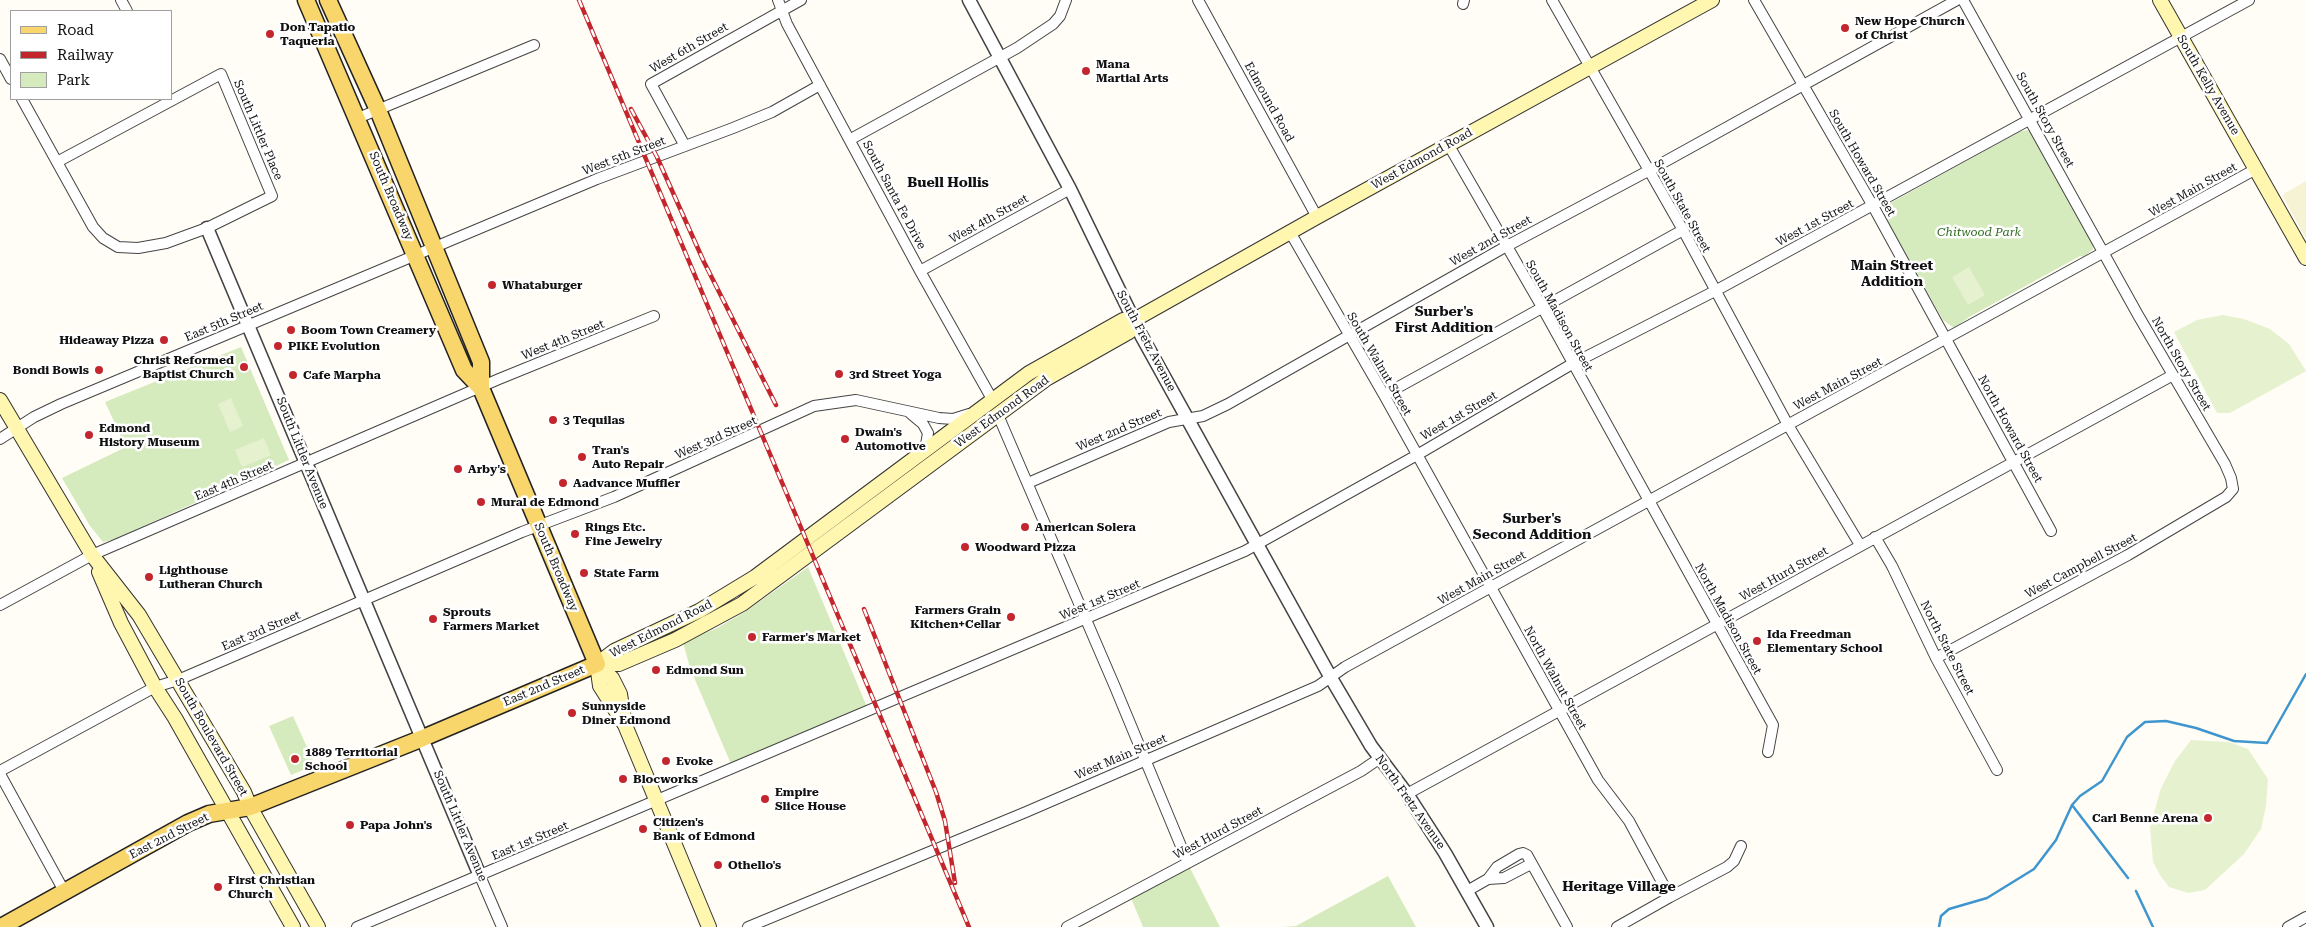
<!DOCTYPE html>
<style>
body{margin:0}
#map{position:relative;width:2306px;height:927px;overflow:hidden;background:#fffdf5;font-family:"Roboto Serif",serif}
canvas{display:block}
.legend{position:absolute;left:10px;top:10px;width:162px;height:90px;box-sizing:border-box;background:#fff;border:1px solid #a0a0a0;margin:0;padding:6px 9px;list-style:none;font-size:15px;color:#111}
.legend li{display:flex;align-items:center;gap:10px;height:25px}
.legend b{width:25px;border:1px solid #a0a0a0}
</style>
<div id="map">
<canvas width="2306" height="927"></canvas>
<ul class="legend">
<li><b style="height:6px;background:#f9d66b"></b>Road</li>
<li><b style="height:6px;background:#c4262e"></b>Railway</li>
<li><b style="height:14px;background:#d5ebbd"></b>Park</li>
</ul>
</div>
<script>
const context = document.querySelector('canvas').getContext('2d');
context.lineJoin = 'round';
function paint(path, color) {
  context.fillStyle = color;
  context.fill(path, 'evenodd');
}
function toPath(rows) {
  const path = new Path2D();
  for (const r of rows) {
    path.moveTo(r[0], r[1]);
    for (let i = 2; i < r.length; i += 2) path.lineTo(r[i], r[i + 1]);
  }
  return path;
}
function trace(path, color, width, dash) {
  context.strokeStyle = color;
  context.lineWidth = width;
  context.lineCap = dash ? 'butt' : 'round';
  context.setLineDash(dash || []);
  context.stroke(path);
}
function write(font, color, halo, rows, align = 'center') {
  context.font = font + ' "Roboto Serif",serif';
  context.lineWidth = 5;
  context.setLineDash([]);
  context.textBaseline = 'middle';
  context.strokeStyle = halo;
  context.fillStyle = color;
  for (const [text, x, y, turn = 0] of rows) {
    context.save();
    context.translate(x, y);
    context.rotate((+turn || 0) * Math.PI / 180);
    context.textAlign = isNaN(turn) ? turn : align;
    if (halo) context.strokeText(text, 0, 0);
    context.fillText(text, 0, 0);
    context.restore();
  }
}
paint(toPath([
 [2306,181,2306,239,2282,195]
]), '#f6f3d4');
paint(toPath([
 [2027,130,2031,132,2093,243,2093,249,2084,257,2080,256,1969,317,1954,328,1943,320,1885,217,1885,206,2019,132],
 [241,347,289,460,115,539,103,542,90,526,62,478,126,447,105,402],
 [808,567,867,707,731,764,690,668,683,642,717,628,745,612],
 [293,716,315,765,291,775,269,726],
 [1189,866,1220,927,1143,927,1131,898],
 [1388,876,1416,927,1283,927,1296,926]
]), '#d5ebbd');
paint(toPath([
 [1969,267,1985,295,1968,305,1952,277],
 [2223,315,2244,319,2270,329,2289,344,2306,371,2230,413,2217,413,2174,332,2197,320],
 [231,398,243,426,230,432,218,404],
 [264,438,271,455,242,467,235,450],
 [2191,740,2229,742,2248,749,2268,779,2266,806,2261,829,2244,854,2205,890,2188,893,2169,887,2160,875,2153,862,2150,827,2161,788,2175,761]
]), '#e6f2cf');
trace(toPath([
 [2072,805,2128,878],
 [2136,891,2153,927],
 [1939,927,1941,916,1949,909,1987,898,2034,869,2056,840,2072,805,2080,796,2102,781,2127,737,2145,722,2166,721,2196,728,2234,741,2267,743,2306,674]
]), '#3f96cf', 2.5);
const minor = toPath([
 [121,0,127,11],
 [778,0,787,24,920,271,992,399],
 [1198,0,1317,217],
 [1552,0,1683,230,1788,425,1860,545],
 [1754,0,1873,206,2051,531],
 [1463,4,1464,0],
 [0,59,11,79],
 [22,99,93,227,103,238,118,247,138,248,166,243,207,228,272,196,221,74,57,162],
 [358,118,534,45],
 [851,139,1017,48,1053,24,1060,16,1066,0],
 [1448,144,1542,307,1773,725,1768,752],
 [685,146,651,84,801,0],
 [1290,232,1384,395,1598,780,1629,821,1670,897,1727,867,1734,861,1741,846],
 [920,271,1070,189],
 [1384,395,1683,230],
 [911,414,923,424,928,433,925,450],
 [998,415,1115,687,1188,863],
 [0,439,34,417,61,404,597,179,733,128,772,112,820,85],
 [1028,483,1169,422,1203,416,1228,404,1505,247,1648,171,1957,0],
 [1875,537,1892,566,1936,658,1997,770],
 [0,605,92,555,499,379,654,316],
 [1936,658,2128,555,2226,497,2233,489,2231,478,2225,464,2138,315,1963,0],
 [0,771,155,687,178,680,522,532,614,497,814,406,856,400,939,418,953,419,969,414],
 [0,774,64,891],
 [1407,794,2173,375],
 [480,876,502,927],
 [1488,879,1504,878,1531,864],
 [1467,891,1488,879,1497,867,1519,854,1523,853,1527,855,1567,927],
 [357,927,1245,551,1417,455,1572,364,1715,291,2249,0],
 [748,927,1026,812,1318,686,1345,667,1491,587,2256,169],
 [1067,927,1361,771,1380,758],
 [1617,927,1670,897],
 [2288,927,2306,917]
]);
const tertiary = toPath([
 [969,0,1070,189,1141,335,1331,678,1371,746,1407,794,1445,853,1487,927],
 [207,228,480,876]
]);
const secondary = toPath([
 [2160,0,2306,258],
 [0,400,92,555,139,615,244,792,250,807,318,927],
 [99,572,121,623,155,687,175,718,293,927],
 [597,664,614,651,699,611,755,577,1029,373,1123,320,1134,320,1317,217,1712,0],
 [597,664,619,664,675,640,742,604,1046,379,1129,332,1134,320],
 [597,664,600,686,625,725,709,927],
 [597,664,612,678,620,694,624,719]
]);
const primary = toPath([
 [328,0,378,110,481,362,481,388],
 [1,927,188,823,209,814,250,807,423,738,597,664,481,388,464,370,306,0]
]);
trace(minor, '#444', 12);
trace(tertiary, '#444', 15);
trace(secondary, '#333', 16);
trace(primary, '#222', 19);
trace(minor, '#fff', 10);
trace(tertiary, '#fff', 12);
trace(secondary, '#fff6b0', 14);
trace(primary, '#f9d66b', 16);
const rail = toPath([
 [579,0,969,927],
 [631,109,657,157,704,262,776,405],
 [864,609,936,792,945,821,955,883]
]);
trace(rail, '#c4262e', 4.5);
trace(rail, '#fff', 2.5, [8]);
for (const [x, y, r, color] of [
 [1845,28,5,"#c4262e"],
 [270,34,5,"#c4262e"],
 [1086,71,5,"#c4262e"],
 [492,285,5,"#c4262e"],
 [291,330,5,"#c4262e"],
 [164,340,5,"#c4262e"],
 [278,346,5,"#c4262e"],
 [244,367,5,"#c4262e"],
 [99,370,5,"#c4262e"],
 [839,374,5,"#c4262e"],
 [293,375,5,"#c4262e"],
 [553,420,5,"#c4262e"],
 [89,435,5,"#c4262e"],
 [845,439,5,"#c4262e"],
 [582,457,5,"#c4262e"],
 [458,469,5,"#c4262e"],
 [563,483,5,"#c4262e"],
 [481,502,5,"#c4262e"],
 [1025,527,5,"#c4262e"],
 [575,534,5,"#c4262e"],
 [965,547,5,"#c4262e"],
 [584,573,5,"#c4262e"],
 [149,577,5,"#c4262e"],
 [1011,617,5,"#c4262e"],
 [433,619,5,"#c4262e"],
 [752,637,5,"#c4262e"],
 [1757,641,5,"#c4262e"],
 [656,670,5,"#c4262e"],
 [572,713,5,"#c4262e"],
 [295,759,5,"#c4262e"],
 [666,761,5,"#c4262e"],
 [623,779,5,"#c4262e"],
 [765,799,5,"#c4262e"],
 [2208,818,5,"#c4262e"],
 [350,825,5,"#c4262e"],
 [643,829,5,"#c4262e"],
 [718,865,5,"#c4262e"],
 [218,887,5,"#c4262e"]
]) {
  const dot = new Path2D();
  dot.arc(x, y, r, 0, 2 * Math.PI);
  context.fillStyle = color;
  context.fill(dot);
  trace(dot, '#fff', 2);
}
write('bold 12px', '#111', '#fff', [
 ["New Hope Church",1855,21],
 ["of Christ",1855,35],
 ["Don Tapatio",280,27],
 ["Taqueria",280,41],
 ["Mana",1096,64],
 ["Martial Arts",1096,78],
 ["Whataburger",502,285],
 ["Boom Town Creamery",301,330],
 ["Hideaway Pizza",154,340,"right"],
 ["PIKE Evolution",288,346],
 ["Christ Reformed",234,360,"right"],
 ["Baptist Church",234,374,"right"],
 ["Bondi Bowls",89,370,"right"],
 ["3rd Street Yoga",849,374],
 ["Cafe Marpha",303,375],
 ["3 Tequilas",563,420],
 ["Edmond",99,428],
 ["History Museum",99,442],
 ["Dwain's",855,432],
 ["Automotive",855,446],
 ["Tran's",592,450],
 ["Auto Repair",592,464],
 ["Arby's",468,469],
 ["Aadvance Muffler",573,483],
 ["Mural de Edmond",491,502],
 ["Rings Etc.",585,527],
 ["Fine Jewelry",585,541],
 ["American Solera",1035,527],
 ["Woodward Pizza",975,547],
 ["Lighthouse",159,570],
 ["Lutheran Church",159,584],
 ["State Farm",594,573],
 ["Farmers Grain",1001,610,"right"],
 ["Kitchen+Cellar",1001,624,"right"],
 ["Sprouts",443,612],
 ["Farmers Market",443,626],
 ["Ida Freedman",1767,634],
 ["Elementary School",1767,648],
 ["Farmer's Market",762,637],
 ["Edmond Sun",666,670],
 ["Sunnyside",582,706],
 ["Diner Edmond",582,720],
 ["1889 Territorial",305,752],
 ["School",305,766],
 ["Evoke",676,761],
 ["Blocworks",633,779],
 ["Empire",775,792],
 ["Slice House",775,806],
 ["Carl Benne Arena",2198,818,"right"],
 ["Citizen's",653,822],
 ["Bank of Edmond",653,836],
 ["Papa John's",360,825],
 ["Othello's",728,865],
 ["First Christian",228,880],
 ["Church",228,894]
], 'left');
write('12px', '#111', '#fff', [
 ["West 6th Street",689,48,-30],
 ["South Kelly Avenue",2208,85,60],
 ["Edmound Road",1269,102,61],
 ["South Story Street",2045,120,61],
 ["South Littler Place",258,130,67],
 ["West 5th Street",624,156,-21],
 ["West Edmond Road",1422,159,-29],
 ["South Howard Street",1862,163,60],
 ["West Main Street",2193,190,-29],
 ["South Santa Fe Drive",894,195,62],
 ["South Broadway",391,196,67],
 ["South State Street",1682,206,61],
 ["West 4th Street",989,219,-29],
 ["West 1st Street",1815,223,-28],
 ["West 2nd Street",1491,241,-29],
 ["South Madison Street",1559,316,61],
 ["East 5th Street",224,322,-23],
 ["West 4th Street",563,340,-22],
 ["South Fretz Avenue",1146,341,62],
 ["South Walnut Street",1379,364,60],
 ["North Story Street",2181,364,60],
 ["West Main Street",1838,384,-28],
 ["West Edmond Road",1002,412,-36],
 ["West 1st Street",1459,416,-30],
 ["North Howard Street",2010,429,61],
 ["West 2nd Street",1119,430,-23],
 ["West 3rd Street",716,438,-24],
 ["South Littler Avenue",302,453,68],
 ["East 4th Street",234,481,-23],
 ["West Campbell Street",2081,566,-28],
 ["South Broadway",556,567,67],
 ["West Hurd Street",1784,574,-29],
 ["West Main Street",1482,578,-29],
 ["West 1st Street",1100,600,-23],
 ["North Madison Street",1728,619,61],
 ["West Edmond Road",661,629,-27],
 ["East 3rd Street",261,631,-23],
 ["North State Street",1947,648,63],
 ["North Walnut Street",1555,678,61],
 ["East 2nd Street",544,686,-23],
 ["South Boulevard Street",211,737,60],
 ["West Main Street",1121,757,-23],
 ["North Fretz Avenue",1410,802,55],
 ["South Littler Avenue",460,826,67],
 ["West Hurd Street",1218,833,-28],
 ["East 2nd Street",169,836,-27],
 ["East 1st Street",530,841,-23]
]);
write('italic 12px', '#2f6b1f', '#fff', [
 ["Chitwood Park",1979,232]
]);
write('bold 14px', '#111', '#fff', [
 ["Buell Hollis",948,183],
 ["Main Street",1892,266],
 ["Addition",1892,282],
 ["Surber's",1444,312],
 ["First Addition",1444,328],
 ["Surber's",1532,519],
 ["Second Addition",1532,535],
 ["Heritage Village",1619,887]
]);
</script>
